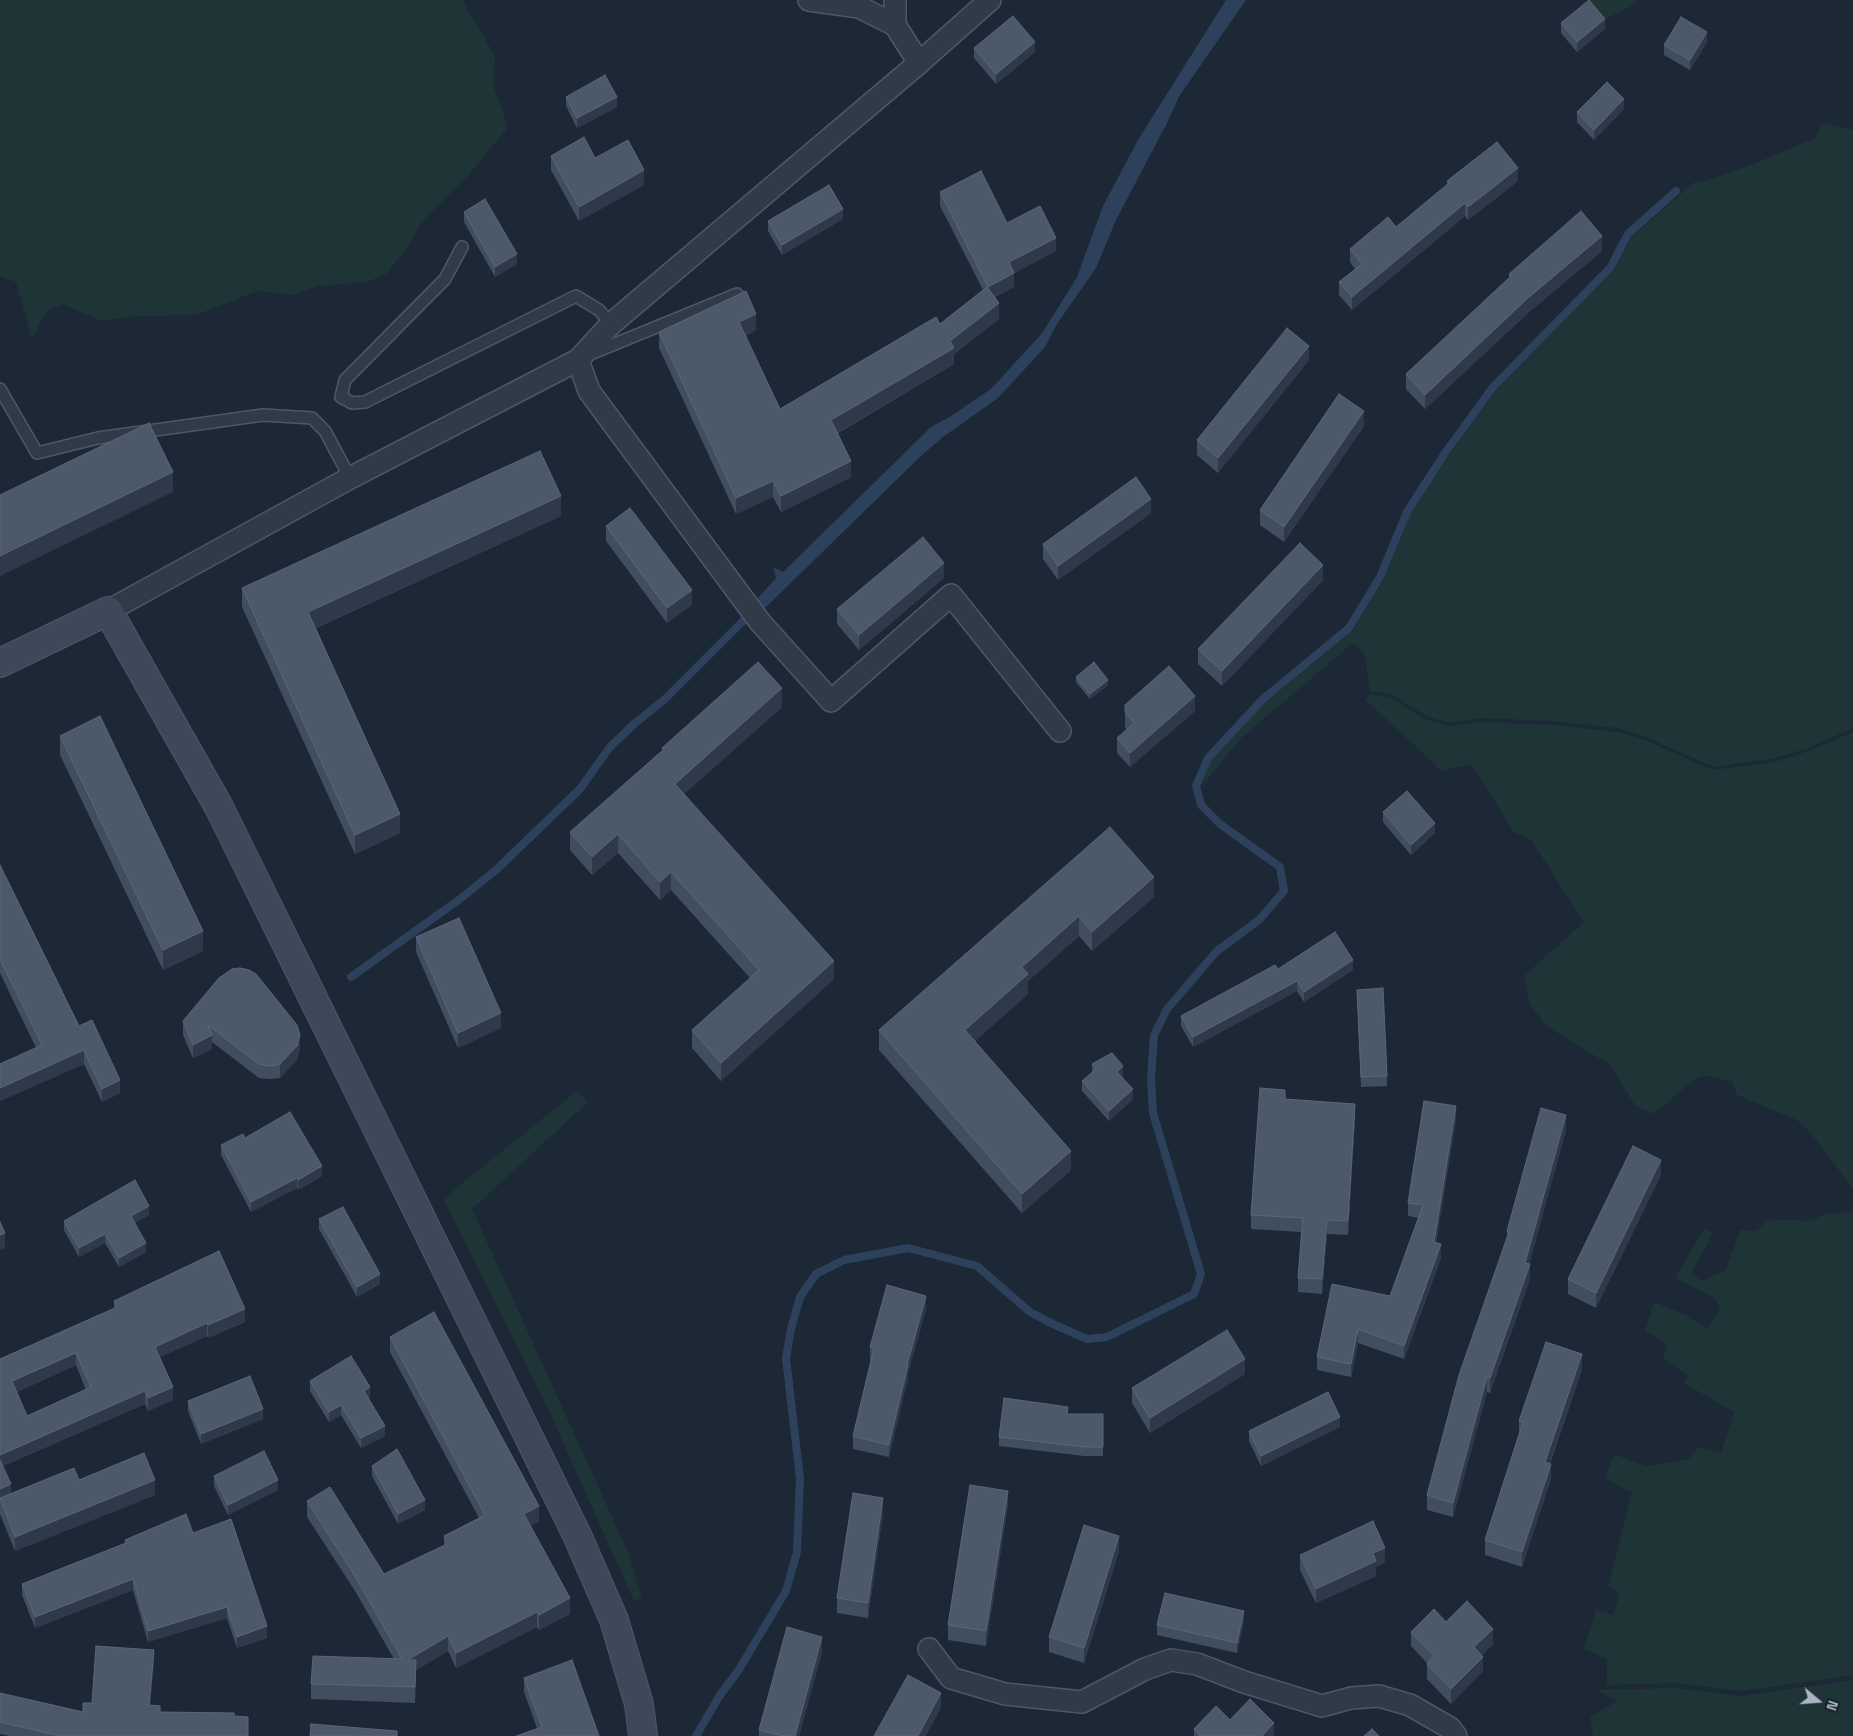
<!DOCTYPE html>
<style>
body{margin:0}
#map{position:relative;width:1853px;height:1736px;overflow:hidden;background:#1d2836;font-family:"Space Grotesk",sans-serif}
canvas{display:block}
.north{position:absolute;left:1793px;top:1676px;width:50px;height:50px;-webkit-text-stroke:4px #171f2b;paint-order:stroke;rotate:108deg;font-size:14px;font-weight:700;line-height:20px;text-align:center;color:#aab4c4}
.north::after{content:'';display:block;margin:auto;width:18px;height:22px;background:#aab4c4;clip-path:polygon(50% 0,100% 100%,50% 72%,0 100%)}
</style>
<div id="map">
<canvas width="1853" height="1736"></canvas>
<div class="north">N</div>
</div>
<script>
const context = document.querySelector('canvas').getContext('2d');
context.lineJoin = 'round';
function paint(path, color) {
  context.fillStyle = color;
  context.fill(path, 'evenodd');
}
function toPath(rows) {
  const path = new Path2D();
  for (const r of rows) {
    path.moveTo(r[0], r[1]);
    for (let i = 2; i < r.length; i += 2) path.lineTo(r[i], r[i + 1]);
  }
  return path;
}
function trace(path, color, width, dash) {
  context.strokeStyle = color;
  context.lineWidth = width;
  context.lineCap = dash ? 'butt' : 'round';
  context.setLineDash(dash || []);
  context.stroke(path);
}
paint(toPath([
 [0,0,462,0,495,56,493,85,508,127,468,176,421,223,406,249,386,274,367,282,318,286,294,295,257,291,196,315,137,316,102,321,63,304,47,311,32,338,16,282,0,277],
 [1588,0,1638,0,1631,6,1605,19],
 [1822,123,1853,130,1853,728,1808,748,1775,758,1714,767,1641,735,1618,728,1554,721,1482,718,1450,723,1428,717,1391,694,1370,691,1364,653,1353,643,1241,738,1201,787,1211,760,1237,731,1265,703,1353,630,1384,579,1410,514,1449,455,1496,390,1613,270,1632,237,1693,183,1707,180,1751,165,1815,138],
 [1371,695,1389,697,1427,720,1449,726,1482,722,1554,725,1617,732,1640,738,1713,770,1775,762,1809,751,1853,732,1853,1189,1810,1132,1797,1120,1737,1095,1732,1082,1705,1075,1693,1080,1654,1114,1635,1105,1609,1064,1546,1026,1530,1004,1524,976,1584,922,1531,840,1514,832,1471,764,1442,771,1365,699],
 [577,1091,588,1102,472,1209,628,1552,642,1598,634,1601,549,1411,444,1200,456,1188],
 [1853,1212,1853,1675,1741,1691,1676,1683,1607,1685,1607,1659,1584,1649,1596,1610,1613,1615,1620,1594,1608,1586,1632,1493,1605,1478,1614,1454,1646,1466,1689,1459,1699,1447,1721,1453,1734,1412,1684,1383,1688,1376,1663,1358,1667,1344,1645,1331,1654,1302,1683,1314,1707,1328,1721,1309,1713,1297,1675,1278,1705,1228,1713,1233,1691,1274,1702,1281,1726,1270,1740,1230,1757,1231,1767,1219,1812,1221,1824,1214],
 [1853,1680,1853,1736,1592,1736,1593,1735,1590,1717,1618,1701,1597,1690,1676,1688,1741,1696]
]), '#1f3437');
paint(toPath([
 [1226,0,1246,0,1180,95,1167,123,1116,220,1096,268,1057,324,1045,347,998,398,943,437,922,455,765,608,758,598,776,578,773,567,783,572,931,427,951,416,991,389,1043,332,1077,277,1103,206,1138,140]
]), '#2d415d');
trace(toPath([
 [351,977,460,899,496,870,580,789,610,747,634,724,665,699,761,603],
 [696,1736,720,1695,738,1671,786,1591,797,1552,800,1479,786,1358,791,1329,800,1297,816,1274,844,1260,908,1248,977,1266,1030,1312,1055,1325,1087,1339,1107,1337,1194,1294,1201,1274,1153,1113,1151,1079,1154,1035,1167,1009,1217,951,1259,920,1284,891,1280,867,1220,824,1201,805,1196,786,1208,758,1263,699,1349,628,1380,577,1407,512,1445,453,1493,387,1610,268,1628,234,1676,191]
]), '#2d415d', 8);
const lane = toPath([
 [462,247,445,279,345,380,341,397,352,403,365,402,576,296,599,310,611,324],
 [588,355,737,294],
 [0,389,37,453,98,438,263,415,312,418,325,431,350,478]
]);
const street = toPath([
 [809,0,859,7,895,25,919,63],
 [895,25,895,0],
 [578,360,589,391,760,622,831,701,951,595,1060,731],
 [108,611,350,478,578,360,611,324,919,63,990,0],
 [929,1649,951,1678,1005,1694,1082,1702,1145,1669,1171,1660,1197,1664,1244,1682,1322,1706,1351,1698,1379,1696,1410,1705,1450,1728,1456,1736]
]);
const secondary = toPath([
 [0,663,108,611,219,807,577,1535,614,1620,639,1704,643,1736]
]);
trace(lane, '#4e5765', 14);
trace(street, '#4e5765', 24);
trace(secondary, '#4e5765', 30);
trace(lane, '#313a47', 11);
trace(street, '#313a47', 21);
trace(secondary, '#3e485a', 28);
paint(toPath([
 [1561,23,1605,29,1577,52,1561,33],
 [1707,42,1690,70,1664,55,1664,45],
 [974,48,1035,52,996,84,974,58],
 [566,97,617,107,577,128,566,106],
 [1624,109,1594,140,1577,122,1577,112],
 [551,156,595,158,644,185,579,221,551,170],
 [1447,181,1518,181,1468,220,1465,216,1352,310,1339,295,1339,282,1355,269,1350,262,1350,249,1396,227,1447,185],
 [940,192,1007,223,1056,251,1014,273,1014,287,995,297,999,319,954,354,954,364,838,433,851,477,781,512,773,497,736,514,659,348,659,332,756,330,745,336,780,409,940,324,983,290,940,206],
 [464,212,517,264,495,277,464,222],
 [843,219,782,255,768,231,768,221],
 [1602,251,1529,312,1425,409,1406,389,1406,374,1509,278,1509,274],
 [1309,360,1218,473,1197,455,1197,440],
 [1364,426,1284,542,1260,525,1260,510],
 [1151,513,1058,580,1043,559,1043,544],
 [561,516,316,628,400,833,355,854,242,607,242,588],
 [606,526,692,605,667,623,606,541],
 [944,578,859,650,837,624,837,609],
 [1323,580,1222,686,1198,664,1198,649],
 [1076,677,1108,685,1090,699,1076,682],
 [1125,705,1195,711,1130,767,1117,753,1117,738,1127,730,1125,727],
 [782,707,684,794,834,979,721,1081,692,1048,692,1030,750,978,671,890,660,900,618,853,592,875,570,850,570,832,662,751,662,748],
 [60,736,203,951,163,970,60,755],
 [1383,812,1435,833,1411,855,1383,822],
 [1110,827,1154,897,1092,951,1079,936,1028,981,1028,994,975,1041,1071,1170,1022,1213,879,1050,879,1030],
 [0,865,79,1026,120,1093,102,1102,84,1064,0,1101,0,1064,36,1048,0,973],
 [416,937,501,1028,458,1048,416,952],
 [1278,969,1353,970,1304,1002,1297,991,1193,1047,1181,1026,1181,1016],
 [219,978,300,1048,297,1060,280,1078,270,1079,259,1078,212,1042,212,1049,193,1058,183,1035,183,1021],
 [1357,990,1387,1076,1387,1086,1361,1087],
 [1092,1064,1123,1076,1122,1077,1133,1099,1109,1121,1082,1091,1082,1081,1092,1073],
 [1285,1099,1355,1118,1348,1235,1327,1234,1322,1294,1298,1292,1298,1278,1301,1232,1251,1229,1251,1215],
 [1456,1120,1436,1243,1441,1258,1404,1359,1358,1343,1351,1377,1317,1370,1317,1357,1390,1296,1419,1218,1408,1216,1408,1203],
 [1566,1130,1529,1264,1530,1279,1490,1393,1487,1392,1453,1517,1427,1510,1427,1495,1507,1238,1507,1231],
 [245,1138,322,1176,298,1190,297,1188,251,1212,221,1155,221,1145],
 [1661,1175,1596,1308,1568,1294,1568,1279],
 [149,1215,135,1223,146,1252,119,1267,105,1243,79,1257,64,1230,64,1221],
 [319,1219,380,1284,357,1297,319,1229],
 [114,1301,245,1322,208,1338,207,1336,160,1357,173,1400,148,1411,145,1404,3,1466,11,1493,79,1480,155,1495,15,1551,0,1514,0,1359,114,1309],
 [76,1365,86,1390,27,1416,17,1392],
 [926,1309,908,1373,908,1378,889,1457,853,1449,853,1436,871,1360,870,1360,870,1347],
 [390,1337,539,1521,530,1526,570,1614,539,1630,537,1627,456,1668,448,1651,416,1670,415,1703,311,1699,311,1684,394,1659,355,1591,307,1517,307,1501,384,1574,444,1546,444,1536,479,1518,390,1352],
 [1582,1369,1550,1464,1551,1479,1522,1567,1485,1555,1485,1540,1519,1435,1519,1421],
 [1245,1374,1150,1433,1132,1403,1132,1388],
 [310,1381,370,1397,368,1399,385,1436,361,1448,341,1415,329,1422,310,1391],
 [188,1401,263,1419,201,1444,188,1411],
 [1103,1414,1103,1456,1084,1456,999,1446,999,1437],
 [1340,1427,1261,1466,1249,1441,1249,1431],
 [372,1466,425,1510,398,1524,372,1476],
 [214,1476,278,1490,228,1515,214,1486],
 [1008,1505,986,1646,948,1640,948,1625],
 [883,1513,868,1618,837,1613,837,1598],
 [193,1533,267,1638,237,1648,227,1618,148,1642,133,1590,35,1628,22,1595,22,1584,125,1544,125,1540],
 [1119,1551,1084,1663,1049,1652,1049,1637],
 [1300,1555,1385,1562,1376,1567,1376,1576,1316,1603,1300,1570],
 [1244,1621,1237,1653,1157,1635,1157,1625],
 [1446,1622,1493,1644,1482,1655,1483,1671,1451,1704,1427,1679,1427,1663,1411,1646,1411,1632],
 [822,1652,799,1736,759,1736,759,1730],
 [154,1662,150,1705,160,1712,234,1716,248,1736,10,1736,0,1734,0,1693,83,1712,92,1703],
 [524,1678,599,1736,537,1728,524,1692],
 [1230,1720,1274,1736,1194,1736,1194,1729]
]), '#414e5f');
paint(toPath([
 [1605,19,1605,29,1577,52,1577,42],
 [1707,32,1707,42,1690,70,1690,60],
 [1035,42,1035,52,996,84,996,74],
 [617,97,617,107,577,128,577,118],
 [1624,99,1624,109,1594,140,1594,130],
 [1518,168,1518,181,1468,220,1468,207],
 [644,170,644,185,579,221,579,207],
 [1465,203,1465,216,1352,310,1352,297],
 [843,209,843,219,782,255,782,245],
 [1602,236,1602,251,1529,312,1425,409,1425,395,1529,297],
 [1056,238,1056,251,1009,276,1009,262],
 [517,254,517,264,495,277,495,267],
 [1014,273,1014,287,988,300,988,287],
 [999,303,999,319,954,354,954,364,831,436,831,420,950,341],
 [756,314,756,330,739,339,739,322],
 [1309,346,1309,360,1218,473,1218,458],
 [1364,411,1364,426,1284,542,1284,527],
 [851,461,851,477,781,512,781,496],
 [173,472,173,492,0,576,0,556],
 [773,481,773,497,736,514,736,498],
 [561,496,561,516,308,631,308,612],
 [1151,499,1151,513,1058,580,1058,566],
 [944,563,944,578,859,650,859,635],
 [1323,565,1323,580,1222,686,1222,671],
 [692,590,692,605,667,623,667,608],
 [1108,680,1108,685,1090,699,1090,694],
 [782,688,782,707,675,802,675,784],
 [1195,696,1195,711,1130,767,1130,753],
 [400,814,400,833,355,854,355,835],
 [1435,823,1435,833,1411,855,1411,845],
 [618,834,618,853,592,875,592,857],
 [671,872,671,890,660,900,660,882],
 [1154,877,1154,897,1092,951,1092,932],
 [1079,916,1079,936,1028,981,1028,994,965,1050,965,1030,1022,967],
 [203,931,203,951,163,970,163,950],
 [1353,960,1353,970,1304,1002,1304,992],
 [834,961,834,979,721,1081,721,1063],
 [1297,981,1297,991,1193,1047,1193,1037],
 [501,1013,501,1028,458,1048,458,1033],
 [212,1035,212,1049,193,1058,193,1045],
 [300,1035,300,1048,297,1060,280,1078,280,1064],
 [84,1050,84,1064,0,1101,0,1088],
 [1123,1066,1123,1076,1117,1082,1117,1072],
 [120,1080,120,1093,102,1102,102,1089],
 [1133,1089,1133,1099,1109,1121,1109,1111],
 [1355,1104,1355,1118,1348,1235,1348,1221],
 [1456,1106,1456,1120,1434,1255,1434,1242],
 [1566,1115,1566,1130,1527,1273,1530,1264,1530,1279,1490,1393,1490,1378,1525,1263],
 [1071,1151,1071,1170,1022,1213,1022,1194],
 [1661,1160,1661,1175,1596,1308,1596,1293],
 [322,1166,322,1176,298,1190,298,1180],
 [297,1178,297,1188,251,1212,251,1202],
 [149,1206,149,1215,131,1225,131,1216],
 [1327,1220,1327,1234,1322,1294,1322,1279],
 [5,1233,5,1248,0,1250,0,1235],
 [105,1234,105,1243,79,1257,79,1248],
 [146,1243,146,1252,119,1267,119,1258],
 [1441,1244,1441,1258,1404,1359,1404,1346],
 [380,1274,380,1284,357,1297,357,1287],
 [926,1296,926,1309,908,1373,908,1378,889,1457,889,1445,907,1365],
 [245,1309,245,1322,208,1338,208,1325],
 [207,1323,207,1336,155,1359,155,1347],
 [1358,1329,1358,1343,1351,1377,1351,1364],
 [76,1353,76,1365,12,1394,12,1381],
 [1582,1354,1582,1369,1545,1477,1545,1462],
 [1245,1359,1245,1374,1150,1433,1150,1418],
 [1487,1377,1487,1392,1453,1517,1453,1503],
 [173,1387,173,1400,148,1411,148,1398],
 [370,1387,370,1397,364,1401,364,1391],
 [145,1391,145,1404,0,1467,0,1455],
 [341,1405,341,1415,329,1422,329,1412],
 [263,1409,263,1419,201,1444,201,1434],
 [1340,1417,1340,1427,1261,1466,1261,1456],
 [385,1426,385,1436,361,1448,361,1438],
 [1551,1464,1551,1479,1522,1567,1522,1552],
 [155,1480,155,1495,15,1551,15,1537],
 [278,1480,278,1490,228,1515,228,1505],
 [11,1484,11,1496,0,1499,0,1489],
 [1008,1491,1008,1505,986,1646,986,1631],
 [883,1498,883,1513,868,1618,868,1603],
 [425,1500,425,1510,398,1524,398,1514],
 [539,1506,539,1521,524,1529,524,1514],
 [1119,1536,1119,1551,1084,1663,1084,1648],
 [1385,1548,1385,1562,1376,1567,1376,1576,1316,1603,1316,1589,1373,1553],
 [133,1579,133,1590,35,1628,35,1617],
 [570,1598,570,1614,539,1630,539,1615],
 [227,1607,227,1618,148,1642,148,1631],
 [1244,1611,1244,1621,1237,1653,1237,1643],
 [537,1612,537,1627,456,1668,456,1653],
 [267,1626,267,1638,237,1648,237,1637],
 [1493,1629,1493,1644,1474,1662,1474,1647],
 [448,1636,448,1651,416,1670,415,1703,415,1670,408,1660],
 [822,1637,822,1652,799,1736,795,1736],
 [154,1650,154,1662,149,1717,149,1705],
 [1483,1657,1483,1671,1451,1704,1451,1689],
 [941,1693,941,1708,926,1736,918,1736],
 [1274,1723,1274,1736,1262,1736]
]), '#2e3a4a');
const building = toPath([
 [1589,0,1605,19,1577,42,1561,23,1589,0],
 [1013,16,1035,42,996,74,974,48,1013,16],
 [1681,17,1707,32,1690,60,1664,45,1681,17],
 [605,75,617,97,577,118,566,97,605,75],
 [1607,82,1624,99,1594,130,1577,112,1607,82],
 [584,137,595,158,628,140,644,170,579,207,551,156,584,137],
 [1497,142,1518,168,1468,207,1465,203,1352,297,1339,282,1362,264,1350,249,1388,217,1396,227,1449,183,1447,181,1497,142],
 [981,171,1007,223,1040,206,1056,238,1009,262,1014,273,988,287,940,192,981,171],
 [829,185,843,209,782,245,768,221,829,185],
 [485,199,517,254,495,267,464,212,485,199],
 [1581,211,1602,236,1529,297,1425,395,1406,374,1511,276,1509,274,1581,211],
 [987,287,999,303,950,341,954,348,831,420,851,461,781,496,773,481,736,498,659,332,746,291,756,314,739,322,780,409,936,317,940,324,987,287],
 [1287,328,1309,346,1218,458,1197,440,1287,328],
 [1339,394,1364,411,1284,527,1260,510,1339,394],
 [149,423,173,472,0,556,0,495,149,423],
 [540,451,561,496,308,612,400,814,355,835,242,588,540,451],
 [1136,477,1151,499,1058,566,1043,544,1136,477],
 [630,508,692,590,667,608,606,526,630,508],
 [923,537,944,563,859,635,837,609,923,537],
 [1300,543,1323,565,1222,671,1198,649,1300,543],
 [758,662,782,688,675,784,834,961,721,1063,692,1030,759,970,671,872,660,882,618,834,592,857,570,832,663,750,662,748,758,662],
 [1094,662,1108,680,1090,694,1076,677,1094,662],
 [1169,666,1195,696,1130,753,1117,738,1134,723,1125,712,1125,705,1169,666],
 [100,716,203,931,163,950,60,736,100,716],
 [1407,791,1435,823,1411,845,1383,812,1407,791],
 [1110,827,1154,877,1092,932,1079,916,1022,967,1028,974,965,1030,1071,1151,1022,1194,879,1030,1110,827],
 [0,865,79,1026,92,1020,120,1080,102,1089,84,1050,0,1088,0,1064,42,1045,0,959,0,865],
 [459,918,501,1013,458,1033,416,937,459,918],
 [1335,932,1353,960,1304,992,1297,981,1193,1037,1181,1016,1275,965,1278,969,1335,932],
 [240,968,249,970,256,974,297,1025,300,1035,297,1046,280,1064,270,1066,259,1064,208,1025,212,1035,193,1045,183,1021,219,978,232,969,240,968],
 [1383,988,1387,1076,1361,1077,1357,990,1383,988],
 [1112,1053,1123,1066,1117,1072,1133,1089,1109,1111,1082,1081,1096,1069,1092,1064,1112,1053],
 [1260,1088,1285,1090,1285,1099,1355,1104,1348,1221,1327,1220,1322,1279,1298,1278,1303,1218,1251,1215,1260,1088],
 [1424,1101,1456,1106,1434,1242,1441,1244,1404,1346,1358,1329,1351,1364,1317,1357,1332,1284,1390,1296,1423,1205,1408,1203,1424,1101],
 [1541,1108,1566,1115,1525,1263,1530,1264,1490,1378,1487,1377,1453,1503,1427,1495,1459,1375,1509,1232,1507,1231,1541,1108],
 [290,1112,322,1166,298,1180,297,1178,251,1202,221,1145,243,1134,245,1138,290,1112],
 [1633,1146,1661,1160,1596,1293,1568,1279,1633,1146],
 [135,1180,149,1206,131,1216,146,1243,119,1258,105,1234,79,1248,64,1221,135,1180],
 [343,1207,380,1274,357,1287,319,1219,343,1207],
 [0,1222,5,1233,0,1235,0,1222],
 [219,1251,245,1309,208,1325,207,1323,155,1347,173,1387,148,1398,145,1391,0,1455,0,1359,117,1307,114,1301,219,1251],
 [76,1353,91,1387,27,1416,12,1381,76,1353],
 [887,1285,926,1296,907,1365,908,1365,889,1445,853,1436,874,1348,870,1347,887,1285],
 [434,1312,539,1506,524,1514,570,1598,539,1615,537,1612,456,1653,448,1636,408,1660,416,1660,415,1687,311,1684,313,1656,402,1659,355,1576,307,1501,330,1487,384,1574,447,1544,444,1536,485,1515,390,1337,434,1312],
 [1227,1330,1245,1359,1150,1418,1132,1388,1227,1330],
 [1546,1342,1582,1354,1545,1462,1551,1464,1522,1552,1485,1540,1523,1422,1519,1421,1546,1342],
 [351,1356,370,1387,364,1391,385,1426,361,1438,341,1405,329,1412,310,1381,351,1356],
 [250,1376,263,1409,201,1434,188,1401,250,1376],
 [1328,1392,1340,1417,1261,1456,1249,1431,1328,1392],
 [1004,1398,1068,1407,1067,1414,1103,1414,1103,1447,1084,1447,999,1437,1004,1398],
 [397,1449,425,1500,398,1514,372,1466,397,1449],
 [264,1451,278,1480,228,1505,214,1476,264,1451],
 [144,1453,155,1480,15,1537,0,1498,74,1468,79,1480,144,1453],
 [0,1460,11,1484,0,1489,0,1460],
 [970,1485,1008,1491,986,1631,948,1625,970,1485],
 [853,1493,883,1498,868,1603,837,1598,853,1493],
 [186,1514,193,1533,231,1519,267,1626,237,1637,227,1607,148,1631,133,1579,35,1617,22,1584,126,1543,125,1540,186,1514],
 [1373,1521,1385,1548,1373,1553,1376,1561,1316,1589,1300,1555,1373,1521],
 [1084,1525,1119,1536,1084,1648,1049,1637,1084,1525],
 [1165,1593,1244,1611,1237,1643,1157,1625,1165,1593],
 [1467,1601,1493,1629,1474,1647,1483,1657,1451,1689,1427,1664,1434,1656,1411,1632,1434,1609,1446,1622,1467,1601],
 [787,1627,822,1637,795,1736,783,1736,759,1730,787,1627],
 [96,1646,154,1650,149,1705,160,1706,160,1712,234,1713,234,1716,248,1717,248,1736,60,1736,0,1722,0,1693,83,1712,83,1703,92,1703,96,1646],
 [572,1660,599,1736,516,1736,542,1727,524,1678,572,1660],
 [908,1675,941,1693,918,1736,874,1736,908,1675],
 [1250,1699,1274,1723,1262,1736,1200,1736,1194,1729,1216,1706,1230,1720,1250,1699],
 [311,1724,397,1731,397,1736,310,1736,311,1724],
 [1372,1729,1379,1736,1364,1736,1372,1729]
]);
paint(building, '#4c596a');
trace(building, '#5b6778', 1);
</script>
